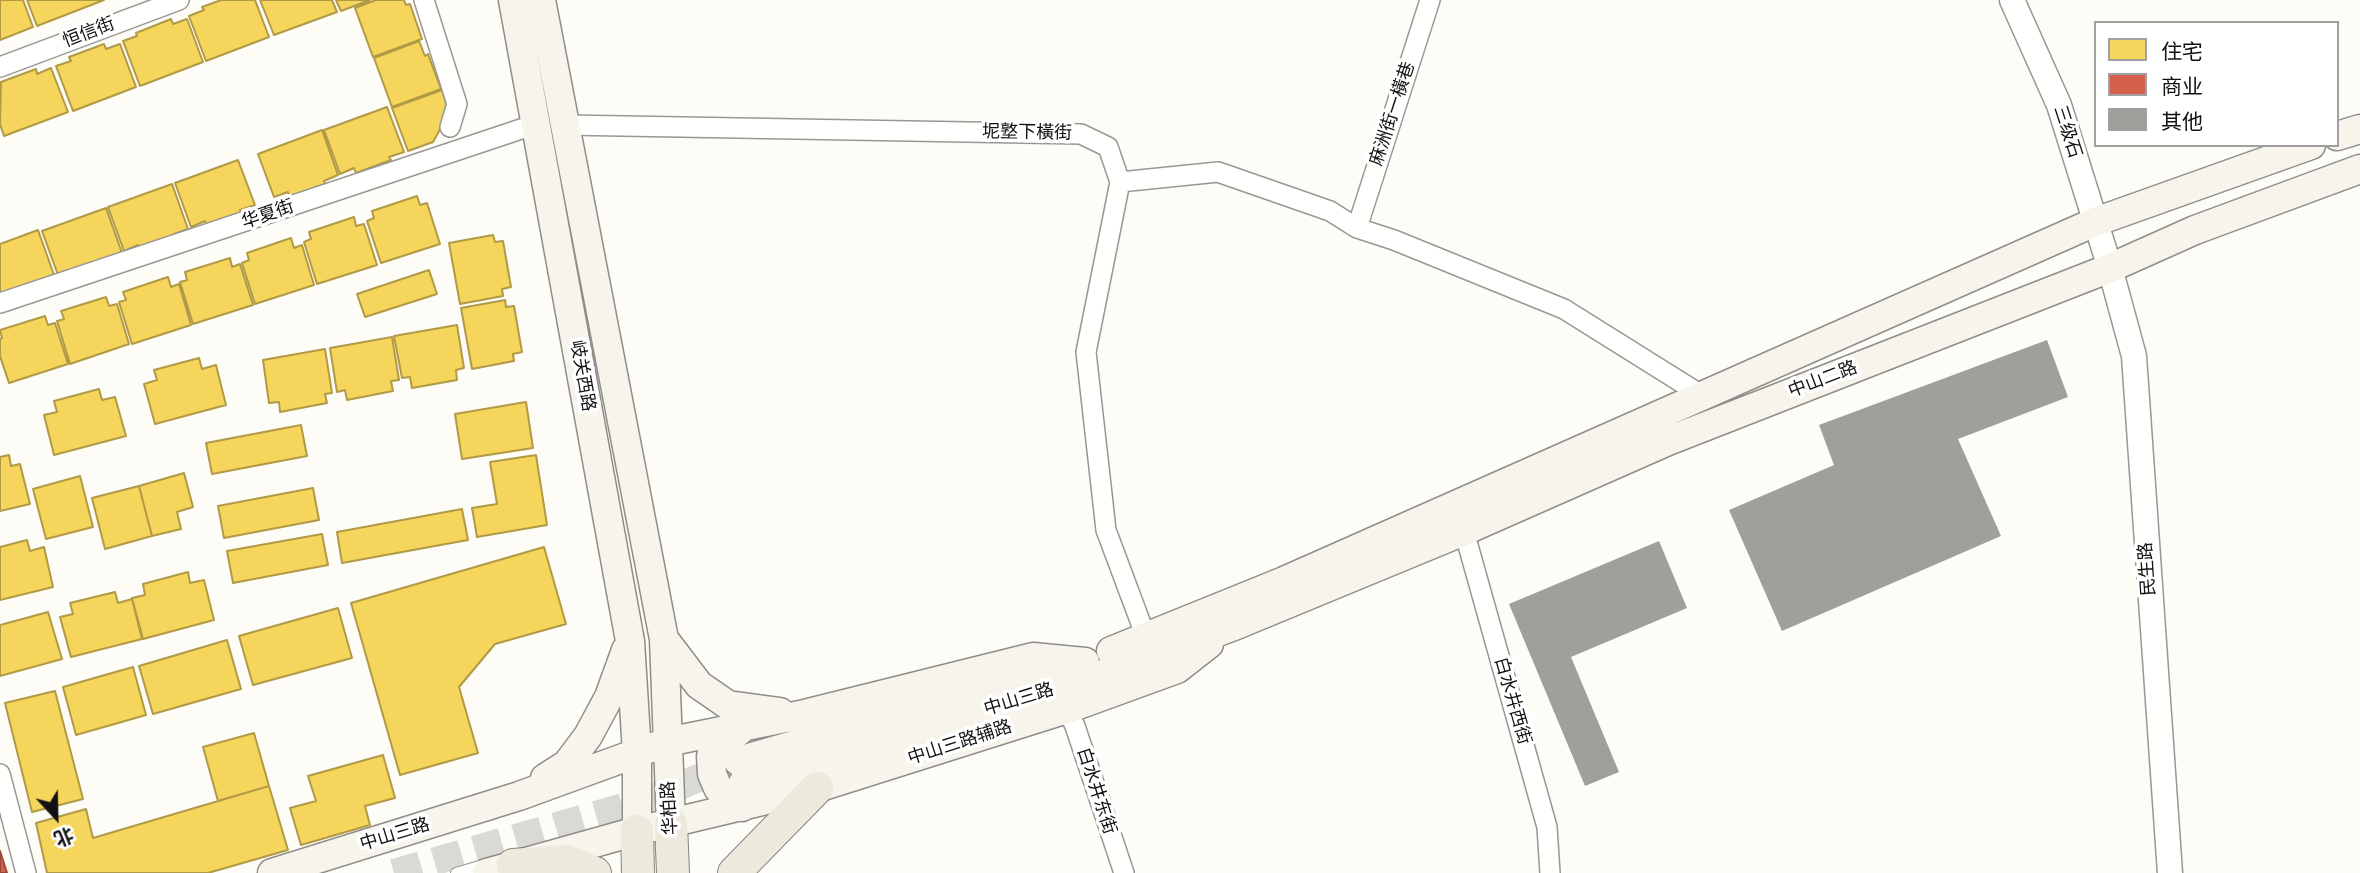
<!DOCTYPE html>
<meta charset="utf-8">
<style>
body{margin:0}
#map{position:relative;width:2360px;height:873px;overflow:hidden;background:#fdfcf7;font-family:"Times New Roman","Noto Sans SC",serif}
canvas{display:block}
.legend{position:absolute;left:2094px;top:21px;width:245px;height:126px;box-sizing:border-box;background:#fff;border:2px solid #a0a0a0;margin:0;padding:9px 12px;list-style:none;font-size:21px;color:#111}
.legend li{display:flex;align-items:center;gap:14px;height:35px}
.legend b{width:35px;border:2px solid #a0a0a0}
.north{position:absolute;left:21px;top:782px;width:70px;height:70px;-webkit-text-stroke:5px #fff;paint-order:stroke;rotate:158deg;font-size:19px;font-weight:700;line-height:28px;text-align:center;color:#111}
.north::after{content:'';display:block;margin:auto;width:24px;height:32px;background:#111;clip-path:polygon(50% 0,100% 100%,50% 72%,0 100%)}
</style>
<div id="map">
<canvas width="2360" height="873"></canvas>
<ul class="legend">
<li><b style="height:19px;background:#f6d55c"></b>住宅</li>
<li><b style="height:19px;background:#d6604d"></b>商业</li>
<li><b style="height:19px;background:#a19f9c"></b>其他</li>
</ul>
<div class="north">北</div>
</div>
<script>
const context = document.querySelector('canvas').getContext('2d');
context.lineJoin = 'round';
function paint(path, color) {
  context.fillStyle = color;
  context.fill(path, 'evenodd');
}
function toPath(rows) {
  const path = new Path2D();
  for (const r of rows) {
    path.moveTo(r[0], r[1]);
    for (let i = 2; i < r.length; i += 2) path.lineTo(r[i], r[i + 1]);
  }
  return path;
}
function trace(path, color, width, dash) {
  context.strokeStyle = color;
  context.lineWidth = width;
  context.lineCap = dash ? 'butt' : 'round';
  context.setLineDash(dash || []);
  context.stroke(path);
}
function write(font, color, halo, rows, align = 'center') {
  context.font = font + ' "Times New Roman","Noto Sans SC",serif';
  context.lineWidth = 7;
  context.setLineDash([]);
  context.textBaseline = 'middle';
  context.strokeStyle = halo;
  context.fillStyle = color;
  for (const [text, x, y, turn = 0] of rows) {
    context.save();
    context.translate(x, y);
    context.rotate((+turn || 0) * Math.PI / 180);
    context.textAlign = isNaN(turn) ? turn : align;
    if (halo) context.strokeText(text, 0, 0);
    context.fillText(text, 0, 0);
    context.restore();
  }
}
const homes = toPath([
 [0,0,23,0,33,27,0,40,0,0],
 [27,0,104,0,37,26,27,0],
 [221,0,255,0,269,37,206,61,189,16,204,10,202,7,221,0],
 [260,0,332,0,337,12,274,35,260,0],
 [336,0,370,0,341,11,336,0],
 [376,0,404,0,406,5,410,4,422,39,373,57,355,8,376,0],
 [171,19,173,24,187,19,203,62,140,86,123,41,137,36,136,33,171,19],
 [419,41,425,56,428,54,441,89,392,107,374,58,419,41],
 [104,44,106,49,120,44,136,87,73,111,56,66,71,61,69,57,104,44],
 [51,68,68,112,4,136,0,124,1,82,36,69,37,74,51,68],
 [442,90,449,113,433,142,408,151,392,108,442,90],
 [387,107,404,152,389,157,391,160,356,173,354,168,340,174,324,130,387,107],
 [322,130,338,175,324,181,325,184,290,197,288,192,274,197,258,154,322,130],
 [238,160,255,205,240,210,241,213,207,226,205,221,191,227,175,183,238,160],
 [172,184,188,229,174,234,175,237,140,250,138,245,124,251,108,207,172,184],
 [417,196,420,205,427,203,440,244,381,263,367,221,374,218,372,211,417,196],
 [106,208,122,253,58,275,42,231,106,208],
 [354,217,356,226,364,224,377,265,317,284,304,242,311,239,309,232,354,217],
 [38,230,54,275,0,294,0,244,38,230],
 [493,235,495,242,503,241,511,287,502,289,503,296,460,304,449,243,493,235],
 [291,238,294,248,302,245,314,285,255,304,242,263,249,260,247,253,291,238],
 [230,258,232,267,240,264,253,305,193,324,180,282,187,280,185,272,230,258],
 [429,270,437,294,365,317,357,294,429,270],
 [168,277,171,287,179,284,191,325,132,344,119,302,126,300,123,292,168,277],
 [106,297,109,306,117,304,129,344,70,364,57,321,64,319,61,311,106,297],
 [505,300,506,307,514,306,522,352,513,354,514,361,472,369,461,308,505,300],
 [45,316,48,325,55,323,68,364,9,383,0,356,0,339,2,338,0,330,45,316],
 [457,325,464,368,456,370,457,380,412,388,410,377,402,378,394,336,457,325],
 [392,337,399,380,391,381,393,391,347,400,345,390,337,392,330,348,392,337],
 [325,349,332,393,325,394,327,403,280,412,279,402,269,403,263,360,325,349],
 [199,358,202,369,216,365,226,405,155,424,144,384,157,380,154,370,199,358],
 [99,389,102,400,115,397,126,436,54,455,44,415,57,412,54,401,99,389],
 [526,402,533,448,462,459,455,414,526,402],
 [301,425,307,456,212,474,206,443,301,425],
 [9,455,11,466,20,464,30,504,0,511,0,457,9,455],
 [536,455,547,525,477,537,472,508,497,504,490,462,536,455],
 [184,473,193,507,177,512,181,529,152,536,139,486,184,473],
 [80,476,93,527,46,539,33,489,80,476],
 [139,486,152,536,105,549,92,498,139,486],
 [313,488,319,520,224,538,218,506,313,488],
 [462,509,468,540,342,563,337,532,462,509],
 [322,534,328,565,233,583,227,551,322,534],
 [27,540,30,551,44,547,53,587,0,600,0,547,27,540],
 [544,547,566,624,495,644,459,687,478,753,400,775,351,603,544,547],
 [188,572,190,583,204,580,214,620,143,639,132,598,145,595,143,584,188,572],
 [115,592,118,603,132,599,142,639,71,657,60,617,73,614,70,603,115,592],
 [338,608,352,658,253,685,239,636,338,608],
 [48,612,62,659,0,676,0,625,48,612],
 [227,640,241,689,153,714,139,666,227,640],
 [133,667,146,715,76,735,63,687,133,667],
 [55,691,83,799,32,812,5,703,55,691],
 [254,733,269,786,218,801,203,747,254,733],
 [383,755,395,798,365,806,370,825,301,845,290,808,316,801,308,776,383,755],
 [269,786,288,850,208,873,47,873,36,823,86,809,93,838,269,786]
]);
paint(homes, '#f6d55c');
trace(homes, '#b19a46', 2);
const shops = toPath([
 [0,851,7,873,0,873,0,851]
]);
paint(shops, '#d6604d');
trace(shops, '#9b483b', 2);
paint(toPath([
 [2047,340,2068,397,1958,439,2001,536,1782,631,1729,510,1834,465,1819,425],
 [1659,541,1687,608,1571,657,1619,772,1585,786,1509,604]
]), '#a19f9c');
trace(toPath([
 [394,873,651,799,732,763]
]), '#dad9d4', 28, [28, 14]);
const service = toPath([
 [456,873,486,864]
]);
const minor = toPath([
 [424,0,457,104,450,127],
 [0,67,179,0],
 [566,125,1081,134,1108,147,1120,182,1086,352,1106,530,1146,637],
 [1120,182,1218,172,1330,211,1357,228,1394,240,1564,309,1703,396],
 [1357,228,1430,0],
 [0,303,536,124],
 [1464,531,1547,827,1550,873],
 [1067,709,1075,726,1124,873],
 [0,774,26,873]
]);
const tertiary = toPath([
 [2012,0,2059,105,2110,268,2134,356,2170,873]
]);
const secondary = toPath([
 [513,0,630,641,637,753,637,831],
 [541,0,664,639,671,824],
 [2337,136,2360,129],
 [664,639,699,685,728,705,780,712],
 [1111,651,1284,581,2095,222,2311,145],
 [739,731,722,742,711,756,712,774,718,788,730,801,742,807],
 [738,761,1056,670],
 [545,778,567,764,588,736,609,697,626,650],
 [743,783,1090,679,1234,626,1464,531,1668,441,2110,268,2195,230,2360,169],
 [272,873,519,796,667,742,800,715,1033,657,1085,662],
 [487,873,637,831,817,788,1067,709,1177,669,1209,644]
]);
const primary = toPath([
 [671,824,673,873],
 [637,831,638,873],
 [513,865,567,861,595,873],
 [734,873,817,788]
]);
trace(service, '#979795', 12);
trace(minor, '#979795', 22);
trace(tertiary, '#979795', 27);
trace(secondary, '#8e8d8b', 31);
trace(primary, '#858482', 34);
trace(service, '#fffffe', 10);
trace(minor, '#fffffe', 19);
trace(tertiary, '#fffffe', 24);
trace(secondary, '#f6f4eb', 28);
trace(primary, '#ede9dc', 32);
write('18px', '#111', '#fff', [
 ["恒信街",89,33,-21],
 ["麻洲街一橫巷",1393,114,-72],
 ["三级石",2067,132,72],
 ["坭墪下橫街",1027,133,1],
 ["华夏街",268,215,-19],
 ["岐关西路",582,376,80],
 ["中山二路",1823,380,-21],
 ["民生路",2148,569,-94],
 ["中山三路",1019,700,-17],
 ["白水井西街",1512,701,74],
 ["中山三路辅路",960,743,-18],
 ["白水井东街",1096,791,72],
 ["华柏路",670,808,-93],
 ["中山三路",395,835,-17]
]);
</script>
